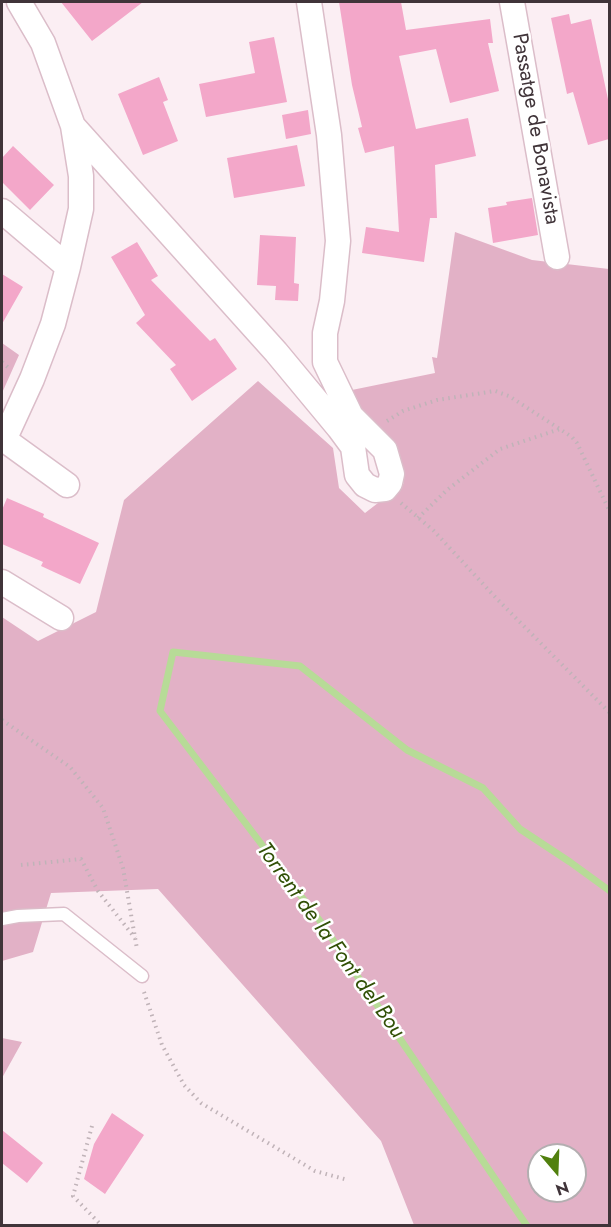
<!DOCTYPE html>
<style>
body{margin:0}
#map{position:relative;width:611px;height:1227px;overflow:hidden;background:#fbeef3;font-family:Jost,sans-serif}
canvas{display:block}
.frame{position:absolute;inset:0;border:3px solid #403439;pointer-events:none}
.north{position:absolute;left:527px;top:1143px;width:60px;height:60px;box-sizing:border-box;background:#fff;border:2px solid #b3aeb0;border-radius:50%;rotate:161deg;font-size:16px;font-weight:700;line-height:24px;text-align:center;color:#403439}
.north::after{content:'';display:block;margin:auto;width:21px;height:27px;background:#51800e;clip-path:polygon(50% 0,100% 100%,50% 72%,0 100%)}
</style>
<div id="map">
<canvas width="611" height="1227"></canvas>
<div class="frame"></div>
<div class="north">N</div>
</div>
<script>
const context = document.querySelector('canvas').getContext('2d');
context.lineJoin = 'round';
function paint(path, color) {
  context.fillStyle = color;
  context.fill(path, 'evenodd');
}
function toPath(rows) {
  const path = new Path2D();
  for (const r of rows) {
    path.moveTo(r[0], r[1]);
    for (let i = 2; i < r.length; i += 2) path.lineTo(r[i], r[i + 1]);
  }
  return path;
}
function trace(path, color, width, dash) {
  context.strokeStyle = color;
  context.lineWidth = width;
  context.lineCap = dash ? 'butt' : 'round';
  context.setLineDash(dash || []);
  context.stroke(path);
}
function write(font, color, halo, rows, align = 'center') {
  context.font = font + ' Jost,sans-serif';
  context.lineWidth = 5;
  context.setLineDash([]);
  context.textBaseline = 'middle';
  context.strokeStyle = halo;
  context.fillStyle = color;
  for (const [text, x, y, turn = 0] of rows) {
    context.save();
    context.translate(x, y);
    context.rotate((+turn || 0) * Math.PI / 180);
    context.textAlign = isNaN(turn) ? turn : align;
    if (halo) context.strokeText(text, 0, 0);
    context.fillText(text, 0, 0);
    context.restore();
  }
}
paint(toPath([
 [455,232,532,260,609,269,609,1225,414,1225,381,1141,158,889,51,893,33,952,2,961,2,617,38,641,96,612,124,500,258,381,333,448,339,488,365,513,404,483,394,450,347,391,435,373,432,357,437,358],
 [539,1155,575,1155,575,1191,539,1191],
 [2,343,19,355,2,393],
 [2,1038,22,1042,2,1078]
]), '#e2b1c6');
trace(toPath([
 [527,1226,320,921,160,711,173,652,300,666,407,750,483,788,520,829,570,862,610,891]
]), '#b7db97', 7);
paint(toPath([
 [61,2,143,2,92,41],
 [339,2,401,2,406,30,490,19,493,43,488,43,499,91,450,103,436,49,399,56,416,129,468,118,476,156,435,165,437,218,430,218,424,262,362,253,366,227,399,232,394,146,365,153,358,128,362,127,352,85],
 [569,14,571,24,591,19,609,104,609,139,588,145,573,92,567,94,551,18],
 [274,37,287,102,206,117,199,84,255,73,249,42],
 [159,77,168,100,163,102,178,141,143,155,118,94],
 [308,110,311,134,286,139,282,115],
 [297,145,305,186,234,198,227,158],
 [13,146,54,185,30,210,2,182,2,158],
 [532,198,538,235,493,243,488,208,507,205,506,202],
 [260,235,296,237,294,283,299,284,298,301,275,300,276,286,257,285],
 [137,242,158,276,151,280,210,341,215,338,237,369,192,401,170,369,176,365,136,323,145,315,111,257],
 [2,274,23,287,2,324],
 [7,498,44,514,43,517,99,543,80,584,41,566,43,562,2,544,2,510],
 [112,1113,144,1135,105,1194,84,1179,94,1144],
 [2,1130,43,1163,27,1183,2,1163]
]), '#f3a7c9');
const lane = toPath([
 [2,919,18,916,64,914,142,976]
]);
const street = toPath([
 [19,2,43,43,73,126,276,352,339,428,353,447,357,475,365,485,375,490,385,489,390,483,392,474,385,450,351,416,325,362,325,333,332,301,338,241,329,135,309,2],
 [512,2,557,257],
 [2,211,68,267],
 [2,438,67,485],
 [4,440,32,379,53,324,68,267,81,209,81,176,73,126],
 [2,582,61,618]
]);
trace(lane, '#dbbdc9', 15);
trace(street, '#dbbdc9', 27);
trace(toPath([
 [2,362,10,369],
 [387,421,403,411,437,400,495,391,509,396,572,437,577,443,610,512],
 [401,503,434,531,497,599,610,713],
 [418,518,447,490,500,449,560,429],
 [2,720,70,767,103,808,123,868,137,949],
 [21,865,81,859,98,891,135,938],
 [144,992,162,1045,184,1085,201,1103,315,1171,348,1180],
 [92,1126,73,1196,102,1226]
]), '#c0b3b8', 4, [1.5, 4.5]);
trace(lane, '#fff', 12);
trace(street, '#fff', 24);
write('21px', '#403439', '#fff', [
 ["Passatge de Bonavista",535,129,80]
]);
write('italic 22px', '#315006', '#fff', [
 ["Torrent de la Font del Bou",330,941,54]
]);
</script>
